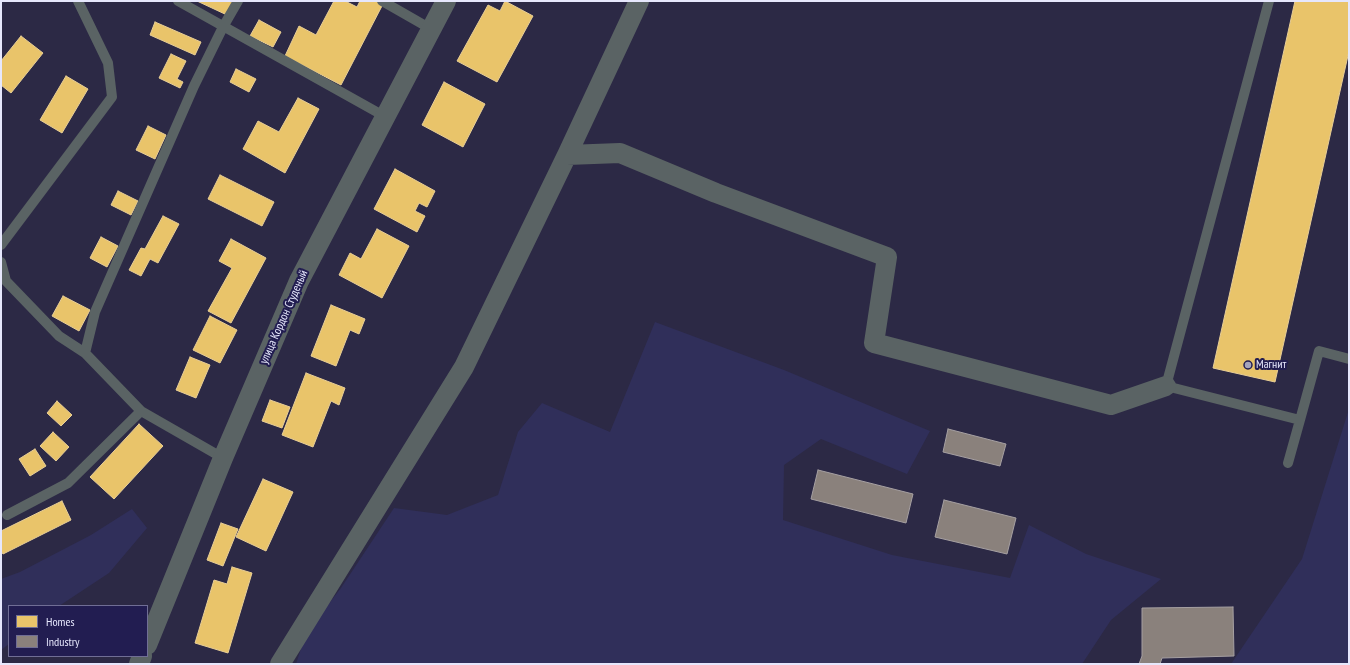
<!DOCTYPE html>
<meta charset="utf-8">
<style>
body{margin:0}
#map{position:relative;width:1350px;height:665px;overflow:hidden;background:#2c2945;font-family:"PT Sans Narrow",sans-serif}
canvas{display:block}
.frame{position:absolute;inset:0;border:2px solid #e6e7fc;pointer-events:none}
.legend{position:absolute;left:8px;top:605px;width:140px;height:52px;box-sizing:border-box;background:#221d51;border:1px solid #706e95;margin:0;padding:5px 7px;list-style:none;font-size:12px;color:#e6e7fc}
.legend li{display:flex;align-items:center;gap:8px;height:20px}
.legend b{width:20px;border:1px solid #706e95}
</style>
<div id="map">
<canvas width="1350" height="665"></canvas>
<div class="frame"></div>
<ul class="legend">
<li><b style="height:11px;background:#e9c46a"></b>Homes</li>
<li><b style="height:11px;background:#8a817c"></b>Industry</li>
</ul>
</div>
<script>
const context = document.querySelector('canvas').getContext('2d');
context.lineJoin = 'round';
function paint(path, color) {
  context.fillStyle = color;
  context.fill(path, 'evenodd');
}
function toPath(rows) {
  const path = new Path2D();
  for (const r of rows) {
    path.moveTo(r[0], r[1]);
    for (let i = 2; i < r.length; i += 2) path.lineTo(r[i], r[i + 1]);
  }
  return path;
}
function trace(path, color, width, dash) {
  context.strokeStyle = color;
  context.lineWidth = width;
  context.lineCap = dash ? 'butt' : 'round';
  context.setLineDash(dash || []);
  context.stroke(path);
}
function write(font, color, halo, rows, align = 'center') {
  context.font = font + ' "PT Sans Narrow",sans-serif';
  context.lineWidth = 4;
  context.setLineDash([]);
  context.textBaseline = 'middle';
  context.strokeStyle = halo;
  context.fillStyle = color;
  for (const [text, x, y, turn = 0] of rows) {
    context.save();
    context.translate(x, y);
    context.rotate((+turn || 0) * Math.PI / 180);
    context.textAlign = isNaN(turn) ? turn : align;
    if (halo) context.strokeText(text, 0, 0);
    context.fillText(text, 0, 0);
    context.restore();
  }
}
paint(toPath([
 [655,322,784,370,930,431,907,474,821,439,784,465,783,520,892,555,1010,578,1029,525,1086,554,1161,579,1111,620,1082,664,296,664,306,633,341,588,394,508,447,515,498,495,518,432,542,403,610,432],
 [1349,409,1349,664,1231,664,1302,559],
 [132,509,147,528,109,573,59,606,9,606,9,644,1,650,1,579,20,572,91,535]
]), '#302f5a');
const homes = toPath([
 [197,1,233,1,227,15,197,1],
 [334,1,345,1,357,7,360,1,376,1,383,4,341,85,285,56,299,26,316,35,334,1],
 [505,1,533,16,497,82,457,61,488,5,500,11,505,1],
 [1295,1,1349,1,1349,51,1275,382,1213,368,1295,1],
 [259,20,281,32,273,47,250,36,259,20],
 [155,22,201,42,195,55,150,35,155,22],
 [21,36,43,53,11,93,1,85,1,61,21,36],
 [171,54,186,61,177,79,183,82,180,88,159,78,171,54],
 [236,69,256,79,249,92,230,82,236,69],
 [66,76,88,89,62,133,40,120,66,76],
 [444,82,485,104,463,147,422,125,444,82],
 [298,98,319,109,285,173,243,149,258,121,279,132,298,98],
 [148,126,166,135,155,159,136,150,148,126],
 [395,169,435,191,427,207,419,203,415,211,425,216,417,232,374,209,395,169],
 [220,175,274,202,262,226,208,199,220,175],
 [118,191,138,201,131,215,111,205,118,191],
 [163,216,179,224,158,263,150,259,141,276,129,270,141,248,145,249,163,216],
 [377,229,409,246,382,298,339,275,350,253,361,259,377,229],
 [101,237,118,246,107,267,90,258,101,237],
 [231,239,266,258,231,323,208,311,232,268,219,261,231,239],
 [63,296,90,310,79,331,52,316,63,296],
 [331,305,365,319,359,334,350,330,336,366,311,356,331,305],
 [210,316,237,330,220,363,193,350,210,316],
 [190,357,210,365,196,398,176,390,190,357],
 [306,373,345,388,339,405,331,401,313,447,282,435,306,373],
 [270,400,290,407,282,428,262,421,270,400],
 [57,401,72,415,61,426,47,413,57,401],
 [139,424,163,446,114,499,90,477,139,424],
 [53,432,69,447,56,461,40,446,53,432],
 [35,449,46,466,30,476,19,459,35,449],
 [263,479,293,492,266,551,236,537,263,479],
 [62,501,71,520,3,554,1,551,1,531,62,501],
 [221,523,238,529,223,566,207,560,221,523],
 [232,567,252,573,228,653,195,643,214,580,227,584,232,567]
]);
paint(homes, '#e9c46a');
trace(homes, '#e8ce96', 1);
const industry = toPath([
 [948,429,1006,444,1000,466,943,452,948,429],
 [818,470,913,494,906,523,811,499,818,470],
 [944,500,1016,518,1007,554,935,537,944,500],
 [1233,607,1234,656,1162,658,1160,664,1139,664,1142,656,1142,608,1233,607]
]);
paint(industry, '#8a817c');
trace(industry, '#a6a0a2', 1);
trace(toPath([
 [178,1,384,116],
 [382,1,431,29],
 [1269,1,1166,386,1300,420,1319,351,1349,359],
 [1,245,112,97,108,63,78,1],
 [1,262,6,281,59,336,85,353,141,411,223,458],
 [85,353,95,312,194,86,223,27,238,1],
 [1288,463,1300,420],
 [7,515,68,483,141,411]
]), '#5a6364', 10);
trace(toPath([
 [567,155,620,153,716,193,887,257,874,343,1111,405,1166,386],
 [147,645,223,458,299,281,446,1],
 [139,664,142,656],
 [280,664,464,367,567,155,639,1]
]), '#5a6364', 20);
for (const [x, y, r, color] of [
 [1248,365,4,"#a5a4bc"]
]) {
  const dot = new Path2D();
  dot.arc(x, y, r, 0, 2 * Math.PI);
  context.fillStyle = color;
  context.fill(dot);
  trace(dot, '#221d51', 1.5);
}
write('12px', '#e6e7fc', '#221d51', [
 ["улица Кордон Студеный",284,317,-66]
]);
write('12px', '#e6e7fc', '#221d51', [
 ["Магнит",1256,365]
], 'left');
</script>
